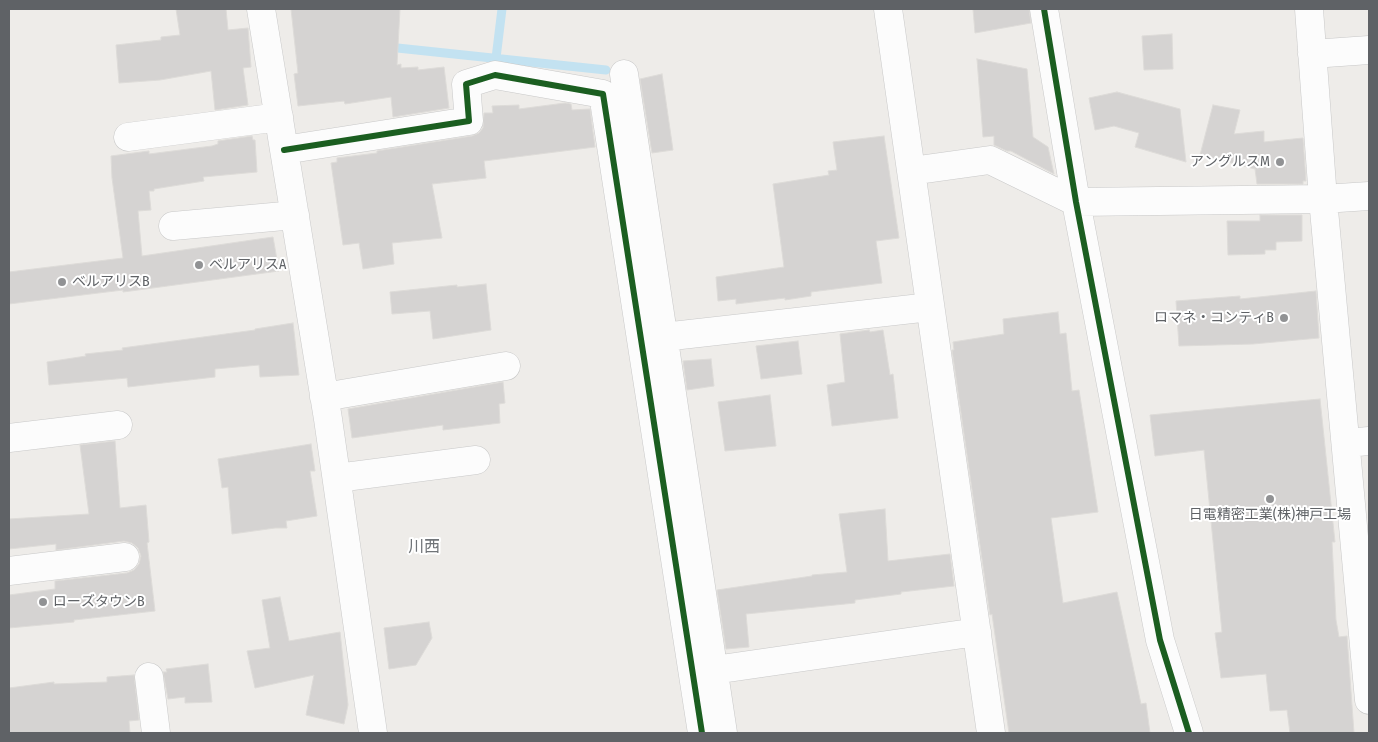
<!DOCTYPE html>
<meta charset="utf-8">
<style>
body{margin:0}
#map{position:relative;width:1378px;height:742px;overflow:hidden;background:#eeece9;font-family:"Fira Sans Condensed",sans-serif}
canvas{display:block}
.frame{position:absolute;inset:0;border:10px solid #5f6266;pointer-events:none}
</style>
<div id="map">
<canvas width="1378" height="742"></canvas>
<div class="frame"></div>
</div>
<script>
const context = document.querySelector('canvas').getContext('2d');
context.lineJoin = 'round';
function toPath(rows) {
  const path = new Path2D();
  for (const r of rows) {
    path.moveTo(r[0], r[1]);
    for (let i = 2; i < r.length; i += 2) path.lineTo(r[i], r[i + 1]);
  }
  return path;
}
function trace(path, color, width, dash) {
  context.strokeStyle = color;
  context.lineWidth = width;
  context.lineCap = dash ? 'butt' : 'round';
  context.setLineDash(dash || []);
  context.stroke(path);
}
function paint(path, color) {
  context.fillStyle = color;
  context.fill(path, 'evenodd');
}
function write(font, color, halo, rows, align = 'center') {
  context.font = font + ' "Fira Sans Condensed","Noto Sans JP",sans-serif';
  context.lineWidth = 4;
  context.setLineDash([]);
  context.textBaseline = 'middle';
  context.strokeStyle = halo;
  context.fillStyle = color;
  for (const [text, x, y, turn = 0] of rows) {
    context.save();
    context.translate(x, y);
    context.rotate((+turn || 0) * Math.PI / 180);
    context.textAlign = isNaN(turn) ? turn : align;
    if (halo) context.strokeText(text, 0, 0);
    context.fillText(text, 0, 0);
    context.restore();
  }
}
trace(toPath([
 [388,47,606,70],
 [496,58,502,9]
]), '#c3e2f1', 9);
const building = toPath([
 [176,9,226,9,228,30,248,28,251,67,243,68,248,105,215,110,211,71,160,80,119,83,116,45,161,40,161,37,180,35,176,9],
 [291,9,400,9,397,65,401,64,401,68,418,67,418,70,444,67,449,108,393,117,391,97,345,104,344,101,298,106,294,74,298,73,291,9],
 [973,9,1029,9,1031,23,975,33,973,9],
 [1172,34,1173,69,1144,70,1142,36,1172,34],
 [977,59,1027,69,1033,137,1048,147,1054,174,1011,151,1007,151,994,145,994,136,983,137,977,59],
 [662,74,673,150,652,153,640,79,662,74],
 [1117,92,1180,109,1186,162,1135,147,1139,133,1114,126,1095,130,1089,98,1117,92],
 [565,103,571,104,572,110,590,109,595,147,484,161,486,178,432,184,442,238,392,243,394,264,363,269,359,243,343,245,331,163,337,162,337,158,377,153,377,151,472,136,479,133,483,128,484,113,493,113,492,106,519,105,519,109,565,103],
 [1213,105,1240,110,1234,134,1264,131,1264,142,1303,138,1306,181,1303,181,1303,184,1257,184,1255,169,1200,155,1213,105],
 [252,136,253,140,255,140,257,172,203,177,204,181,154,189,154,191,149,191,151,210,138,211,142,256,273,237,279,271,123,292,123,290,9,304,9,272,123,258,112,178,111,156,149,151,149,154,212,146,218,144,218,141,252,136],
 [884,136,899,238,876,241,882,283,811,292,811,296,785,300,785,298,736,304,736,299,718,301,716,277,784,267,773,184,829,175,828,171,837,170,833,142,884,136],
 [1260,215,1302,215,1302,241,1276,242,1276,250,1265,250,1265,254,1228,255,1227,221,1260,221,1260,215],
 [486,284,491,330,433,339,430,311,392,314,390,292,457,285,457,287,486,284],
 [1316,291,1319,338,1253,344,1179,346,1176,301,1240,296,1240,299,1316,291],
 [1058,312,1060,334,1066,333,1072,391,1079,390,1098,512,1051,518,1063,603,1117,592,1141,704,1146,703,1150,733,1009,733,992,614,990,615,952,350,954,350,953,342,1004,334,1003,319,1058,312],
 [293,323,299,375,260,377,259,365,215,369,215,377,128,387,127,378,49,385,47,362,86,356,85,354,123,350,122,348,255,330,255,329,293,323],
 [869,330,870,332,883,330,890,375,893,374,898,418,832,426,827,385,845,382,840,334,869,330],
 [798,341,802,374,761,379,756,346,798,341],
 [711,359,714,386,687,390,683,361,711,359],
 [503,382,505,403,499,404,500,423,443,430,443,425,352,438,348,409,503,382],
 [770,395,776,446,725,451,718,402,770,395],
 [1320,399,1335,542,1332,542,1336,620,1339,637,1347,636,1354,733,1290,733,1287,710,1270,711,1266,674,1221,678,1215,633,1222,632,1204,450,1155,456,1150,415,1320,399],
 [115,441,120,508,146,505,149,542,147,543,155,611,74,620,74,622,9,628,9,595,55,589,55,581,127,573,134,570,139,564,141,556,138,548,132,543,124,541,56,550,56,544,9,549,9,519,89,514,80,445,115,441],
 [311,444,315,471,310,471,317,516,286,521,287,528,275,528,232,534,228,487,222,488,218,459,311,444],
 [885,509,888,561,950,554,954,586,901,592,901,594,855,600,855,603,746,614,749,647,726,649,717,590,812,576,812,575,847,572,839,514,885,509],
 [280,597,289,641,340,632,348,705,344,724,306,715,314,675,255,688,247,651,270,648,262,600,280,597],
 [429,622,432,638,416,665,389,669,384,628,429,622],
 [208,664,212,702,185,703,185,697,168,699,163,672,167,672,166,669,208,664],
 [134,675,139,720,129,721,130,733,9,733,9,688,54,682,54,684,107,682,107,677,134,675]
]);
paint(building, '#d5d3d2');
trace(building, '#dddbd8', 1);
const minor = toPath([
 [261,9,328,419,373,733],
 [888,9,991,733],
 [1044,9,1076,202,1160,640,1189,733],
 [1309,9,1323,199,1369,700],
 [1312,54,1369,50],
 [624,74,723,733],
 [128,137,279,117],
 [284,150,469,121,466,84,495,75,603,94,702,733],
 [911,171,990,160,1076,202,1323,199,1369,196],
 [173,226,295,215],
 [663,337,930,307],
 [324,397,506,366],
 [9,438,118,425],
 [1346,443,1369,441],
 [337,478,476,460],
 [9,571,125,557],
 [714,670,977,632],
 [149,677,156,733]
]);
trace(minor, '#c8c8c8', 29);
trace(minor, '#fcfcfc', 28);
trace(toPath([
 [1044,9,1076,202,1160,640,1189,733],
 [284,150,469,121,466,84,495,75,603,94,702,733]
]), '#1b5e20', 6);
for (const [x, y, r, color] of [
 [1280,162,5,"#919294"],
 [199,265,5,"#919294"],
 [62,282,5,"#919294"],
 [1284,318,5,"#919294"],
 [1270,499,5,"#919294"],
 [43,602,5,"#919294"]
]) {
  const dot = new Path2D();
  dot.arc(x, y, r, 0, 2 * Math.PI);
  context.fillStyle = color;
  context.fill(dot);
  trace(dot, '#fff', 2);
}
write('14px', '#5f6266', '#fff', [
 ["アングルスM",1270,162,"right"],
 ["ベルアリスA",209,265],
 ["ベルアリスB",72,282],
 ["ロマネ・コンティB",1274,318,"right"],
 ["日電精密工業(株)神戸工場",1270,515,"center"],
 ["ローズタウンB",53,602]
], 'left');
write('16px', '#707478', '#fff', [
 ["川西",424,548]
]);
</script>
